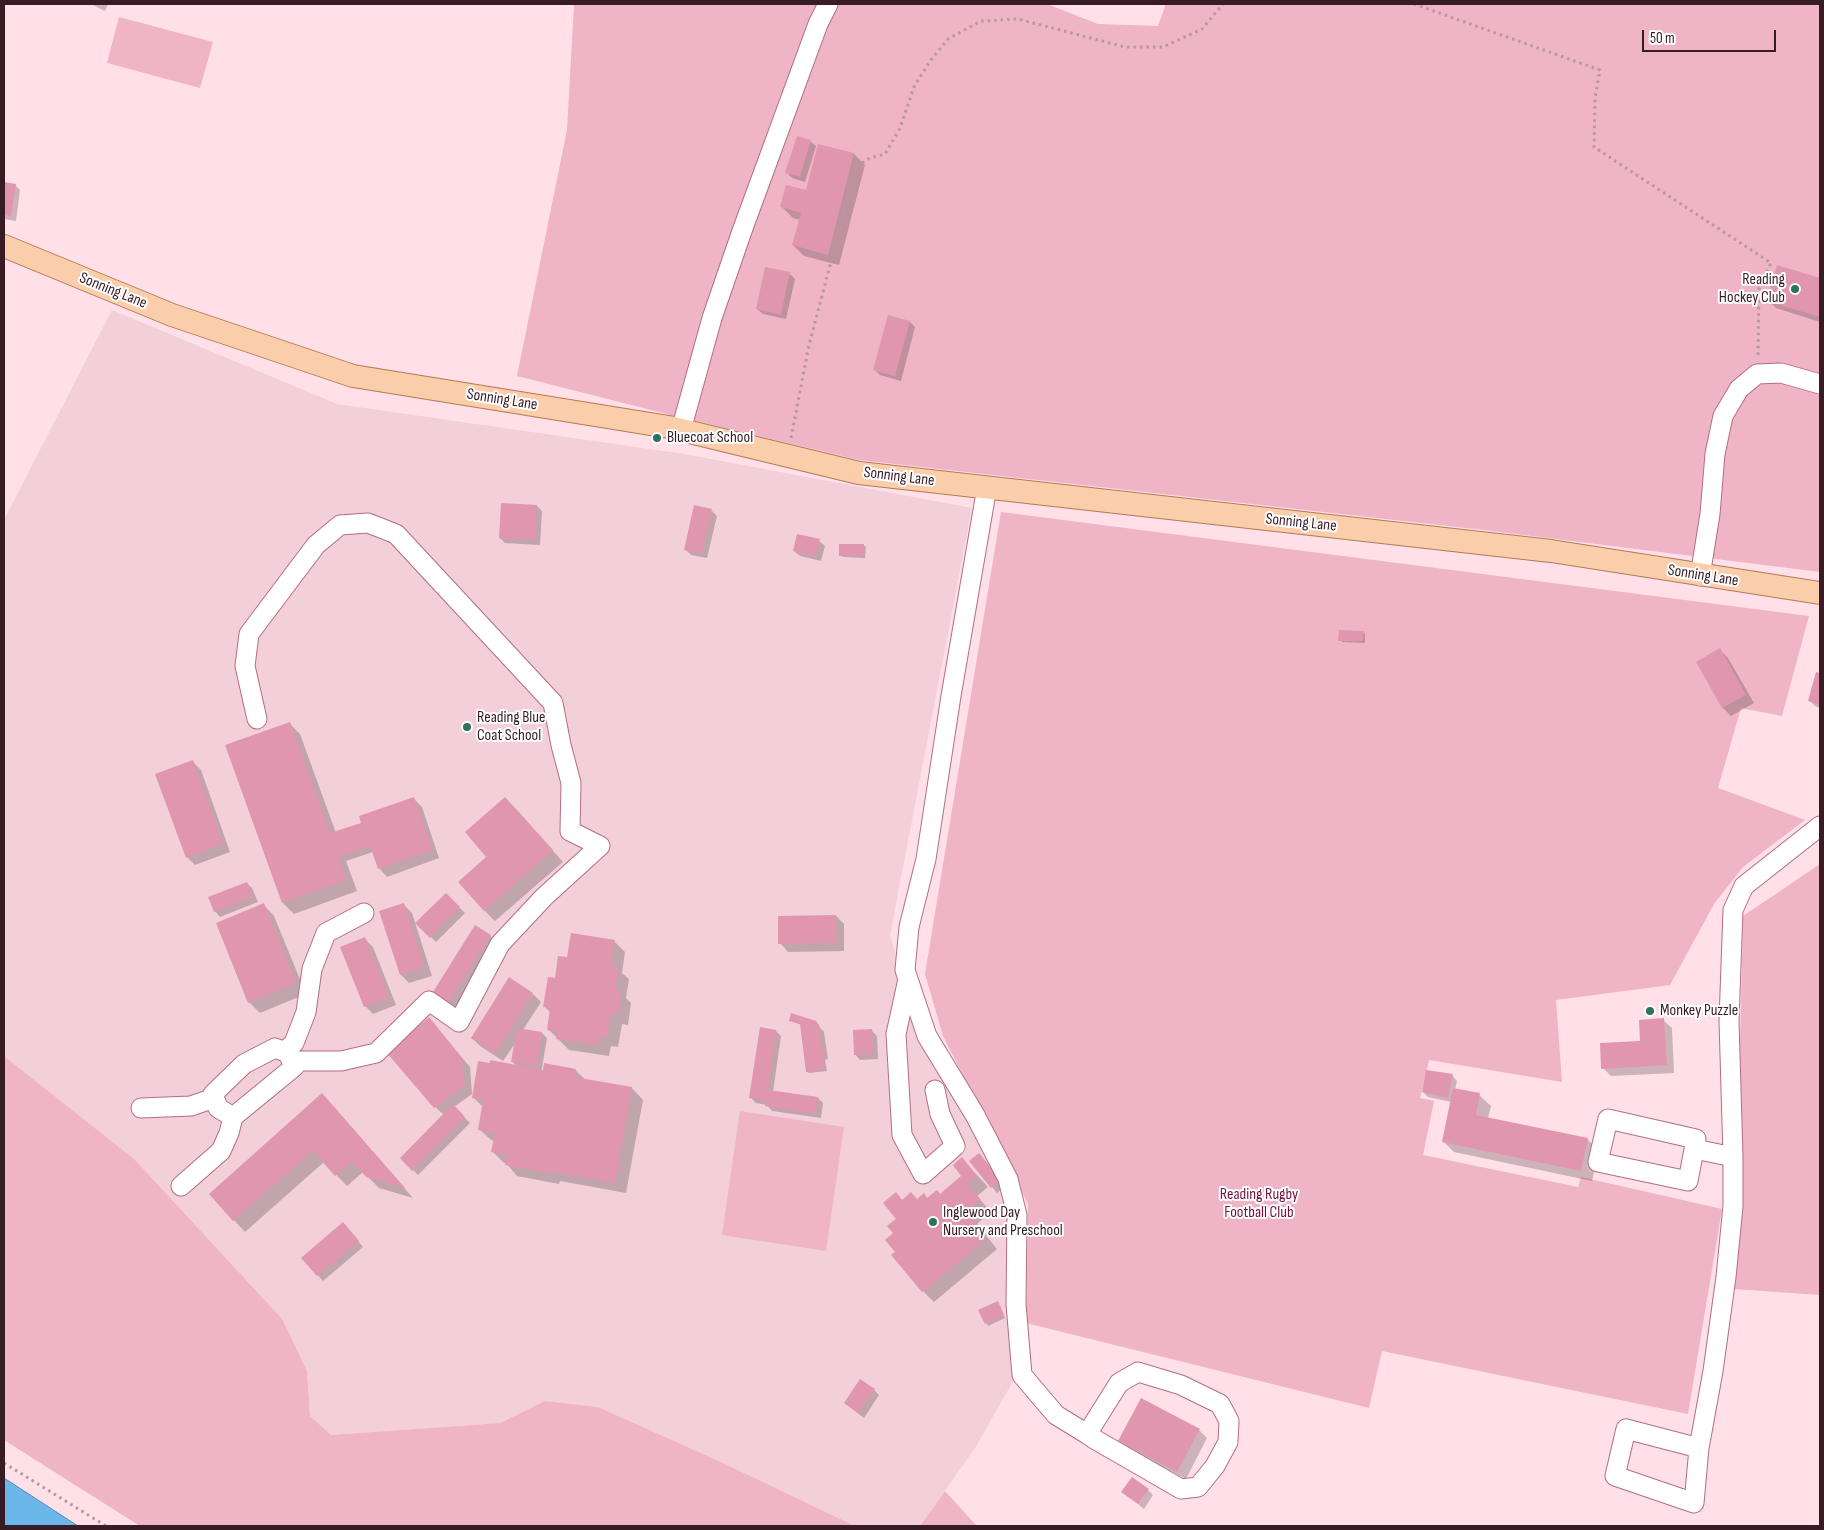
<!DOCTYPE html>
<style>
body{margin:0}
#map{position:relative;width:1824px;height:1530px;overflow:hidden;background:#ffdfe8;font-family:"Sofia Sans Condensed",sans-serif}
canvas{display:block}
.frame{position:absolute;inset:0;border:5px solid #371b25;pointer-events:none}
.scale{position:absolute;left:1642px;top:30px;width:134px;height:22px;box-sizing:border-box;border:2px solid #371b25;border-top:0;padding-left:6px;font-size:15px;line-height:18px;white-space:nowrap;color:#371b25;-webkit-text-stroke:4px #fff;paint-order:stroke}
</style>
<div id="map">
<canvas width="1824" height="1530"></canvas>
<div class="frame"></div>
<div class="scale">50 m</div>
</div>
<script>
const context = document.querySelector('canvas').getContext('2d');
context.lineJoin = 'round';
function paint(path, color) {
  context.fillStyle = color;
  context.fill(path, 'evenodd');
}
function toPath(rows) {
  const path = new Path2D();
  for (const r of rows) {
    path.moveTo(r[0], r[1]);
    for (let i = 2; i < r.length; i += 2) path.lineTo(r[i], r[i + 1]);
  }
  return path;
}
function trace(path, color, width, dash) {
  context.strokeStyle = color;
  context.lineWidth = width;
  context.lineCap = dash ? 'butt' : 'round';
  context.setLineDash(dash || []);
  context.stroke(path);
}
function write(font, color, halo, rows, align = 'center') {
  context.font = font + ' "Sofia Sans Condensed",sans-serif';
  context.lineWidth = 4;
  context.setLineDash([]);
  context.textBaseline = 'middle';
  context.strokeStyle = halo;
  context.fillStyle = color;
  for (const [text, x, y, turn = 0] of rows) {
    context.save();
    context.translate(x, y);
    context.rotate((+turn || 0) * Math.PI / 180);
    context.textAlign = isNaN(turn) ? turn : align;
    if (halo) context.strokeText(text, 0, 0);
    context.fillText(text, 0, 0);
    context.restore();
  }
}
paint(toPath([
 [112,310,337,404,684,454,972,508,890,935,906,991,1004,1182,1016,1376,975,1448,920,1526,855,1526,721,1462,598,1407,545,1401,500,1423,331,1435,310,1416,307,1371,134,1159,4,1056,4,520]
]), '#f2cfd9');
paint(toPath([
 [574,4,1047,4,1098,24,1158,26,1166,4,1820,4,1820,572,1484,530,859,460,671,415,517,376,567,130],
 [119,17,213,42,200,88,107,63],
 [1001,512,1809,616,1782,716,1741,708,1718,788,1805,820,1743,867,1714,904,1670,985,1556,1000,1562,1082,1429,1060,1420,1098,1434,1101,1423,1155,1578,1187,1581,1177,1722,1209,1688,1414,1382,1351,1369,1408,1026,1323,1028,1204,943,1036,925,974],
 [1820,864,1820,1295,1734,1289,1743,916],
 [4,1056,134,1159,282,1319,307,1371,310,1416,331,1435,500,1423,545,1401,598,1407,721,1462,855,1526,140,1526,4,1440],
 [740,1111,844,1127,826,1251,722,1235],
 [945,1491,976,1525,976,1526,920,1526]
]), '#efb4c6');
const water = toPath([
 [4,1478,78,1526,4,1526,4,1478]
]);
paint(water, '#6bb7e9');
trace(water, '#5b88ae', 1);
paint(toPath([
 [91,4,108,4,105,11],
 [810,141,816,146,805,182,792,178,787,173],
 [819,145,854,154,865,165,839,265,804,256,793,245,800,220,793,218,782,207,807,192],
 [4,183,15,185,20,190,16,221,4,219],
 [1778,266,1820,279,1820,322,1776,308,1768,300],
 [766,269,790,274,795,279,786,319,763,314,757,309],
 [910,322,915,327,901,381,880,375,875,370],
 [537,506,542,511,540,545,505,543,500,538],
 [712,511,717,516,707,558,691,555,685,549],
 [819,541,825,546,821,561,800,556,794,551],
 [863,545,866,547,865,558,843,557,840,555],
 [1363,632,1365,634,1365,643,1342,642,1340,640],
 [1720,650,1728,658,1754,703,1731,716,1723,708,1698,662],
 [1817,674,1820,674,1820,708,1815,706,1810,701],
 [289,723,300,734,336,833,361,824,413,798,422,807,439,858,387,877,379,868,373,852,346,861,357,891,294,914,283,903],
 [193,762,201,770,230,852,195,865,187,857],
 [516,809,563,862,495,921,484,910,488,857],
 [247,883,252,888,258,902,220,917,215,911],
 [446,895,465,913,436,942,417,923],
 [263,904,274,916,306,994,260,1013,249,1002],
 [403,904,412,913,432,976,409,983,401,975],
 [836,916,844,924,844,951,788,952,780,943],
 [490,936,498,944,457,1009,443,1000,435,992],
 [365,939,373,947,396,1005,373,1014,365,1006],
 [614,941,625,952,622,973,629,979,626,998,631,1003,628,1025,622,1024,618,1047,611,1046,609,1056,569,1050,548,1029,550,1012,544,1006,556,979,568,959],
 [533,994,541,1002,523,1030,542,1033,547,1038,541,1074,575,1070,586,1080,632,1088,643,1100,626,1193,560,1181,559,1184,517,1176,506,1163,504,1163,493,1152,494,1141,491,1140,479,1129,483,1107,473,1097,517,1067,512,1061,516,1042,503,1061,480,1046,472,1038],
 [428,1018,470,1067,472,1094,454,1107,470,1123,418,1175,401,1158,444,1115,435,1107],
 [790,1020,815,1022,824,1032,828,1059,825,1060,827,1071,809,1073,807,1071,801,1025],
 [1663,1020,1672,1028,1674,1073,1611,1076,1603,1068,1642,1042],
 [761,1029,776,1031,781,1036,773,1092,818,1098,823,1103,821,1118,772,1111,767,1105,756,1103,751,1098],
 [872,1031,877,1036,878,1059,860,1060,855,1054],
 [1452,1075,1457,1081,1455,1090,1479,1095,1491,1106,1488,1118,1587,1139,1599,1150,1592,1181,1454,1152,1443,1141,1451,1102,1428,1097,1423,1092],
 [333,1106,413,1198,379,1188,363,1172,347,1186,324,1162,245,1232,210,1194],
 [979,1155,1005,1186,997,1193,971,1161],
 [962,1159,988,1187,977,1196,991,1212,977,1224,997,1249,934,1302,923,1291,896,1252,895,1233,897,1219,896,1194,903,1201,928,1199,940,1195,963,1176],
 [348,1229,363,1247,323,1281,303,1258],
 [1000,1305,1005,1318,988,1326,980,1310],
 [874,1390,879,1395,864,1418,845,1403],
 [1199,1430,1207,1438,1186,1479,1128,1449,1120,1441],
 [1148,1490,1153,1495,1144,1509,1123,1492]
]), '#0003');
paint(toPath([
 [797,136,811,140,800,177,785,173],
 [818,144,854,153,828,255,792,245,801,213,780,207,786,185,806,190],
 [4,182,16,184,11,216,4,215],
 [1777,265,1820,278,1820,317,1766,301],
 [765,267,790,272,781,315,756,309],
 [888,315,910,321,895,376,873,370],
 [501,503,537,505,535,540,499,538],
 [694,505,712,509,702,554,684,550],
 [797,534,820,539,816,556,793,551],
 [839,544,864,544,864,556,839,556],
 [1339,630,1364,631,1363,641,1338,641],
 [1720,648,1746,695,1722,708,1696,662],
 [1816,672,1820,673,1820,705,1808,701],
 [290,722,330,833,361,823,359,816,414,797,432,850,378,869,370,846,338,857,346,880,282,903,225,745],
 [193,760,223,844,186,858,155,774],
 [505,797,553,850,484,911,458,882,486,857,465,832],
 [247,882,253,897,214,912,208,897],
 [446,893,460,907,430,938,415,923],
 [264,903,296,983,248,1003,216,923],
 [404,903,424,967,400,975,379,911],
 [836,915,837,943,778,944,778,916],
 [475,925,491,935,449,1002,433,992],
 [571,933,615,940,611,966,618,967,615,990,621,991,618,1014,611,1013,607,1037,600,1036,598,1045,556,1039,557,1031,547,1030,550,1008,543,1007,548,977,555,978,558,956,567,957],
 [365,937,389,997,364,1007,340,947],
 [509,977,533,993,495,1054,471,1038],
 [791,1013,816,1021,819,1025,825,1069,806,1072,800,1024,789,1021],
 [429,1017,462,1058,464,1086,434,1108,387,1053],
 [1664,1018,1667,1065,1601,1069,1600,1043,1640,1041,1639,1020],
 [760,1027,776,1030,768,1090,818,1097,816,1114,765,1106,766,1101,749,1098],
 [517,1028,542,1032,537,1066,511,1062],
 [872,1029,873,1054,854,1055,853,1030],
 [490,1060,543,1070,544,1063,576,1069,574,1077,632,1087,615,1183,549,1171,549,1173,505,1165,506,1155,491,1152,495,1133,478,1130,483,1100,472,1098,478,1061,490,1063],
 [1426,1070,1453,1074,1448,1098,1422,1092],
 [1453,1088,1480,1093,1476,1115,1588,1138,1581,1171,1442,1142],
 [322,1093,405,1188,366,1177,352,1161,335,1176,313,1151,233,1221,209,1194],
 [453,1104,465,1117,412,1171,400,1158],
 [979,1153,1001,1180,991,1188,969,1161],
 [962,1157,977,1176,967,1184,981,1200,967,1212,987,1238,922,1292,891,1255,895,1252,885,1240,893,1233,887,1226,896,1219,883,1203,896,1192,902,1200,911,1192,917,1199,924,1193,927,1198,937,1190,940,1194,961,1176,953,1165],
 [343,1222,359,1241,317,1276,301,1258],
 [998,1301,1004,1316,985,1324,978,1310],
 [860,1379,875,1389,858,1413,844,1403],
 [1141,1398,1200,1429,1177,1472,1118,1441],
 [1132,1477,1149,1489,1138,1504,1121,1492]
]), '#e096ae');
const minor = toPath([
 [681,430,712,318,742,231,818,24,828,4],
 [987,487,951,696,926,859,909,927,905,970,927,1036,975,1115,1008,1179,1017,1215,1016,1304,1022,1375,1056,1415,1087,1434,1096,1440,1181,1489,1198,1487,1215,1466,1228,1442,1229,1421,1220,1404,1181,1385,1138,1372,1119,1383,1087,1434],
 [1700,576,1710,514,1715,454,1723,416,1739,389,1757,374,1781,373,1820,384],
 [257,719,245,666,249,634,316,545,340,525,368,523,396,534,553,703,561,745,571,783,570,831,600,846,544,897,500,944,459,1022,429,1001,376,1053,341,1061,292,1061],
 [908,979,896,1034,902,1135,923,1174,955,1146,940,1114,935,1090],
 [275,1048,288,1053,294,1067,233,1117,218,1108,213,1094,244,1064,275,1048],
 [285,1051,294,1043,306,1012,312,969,326,933,364,913],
 [141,1108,191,1106,214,1098],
 [1608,1119,1696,1139,1688,1181,1598,1162,1608,1119],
 [1695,1149,1733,1157],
 [181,1186,221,1151,229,1133,233,1117],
 [1626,1429,1699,1448,1694,1503,1615,1476,1626,1429],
 [1699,1448,1713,1371,1726,1277,1733,1206,1733,1157,1729,1021,1733,910,1744,886,1820,826]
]);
const major = toPath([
 [4,246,172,315,353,376,669,427,859,473,1551,551,1820,593]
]);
trace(minor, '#b46d85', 21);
trace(major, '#b47a56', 24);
trace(toPath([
 [1414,4,1600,70,1595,98,1594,147,1771,263,1759,288,1758,356],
 [791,438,809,345,856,167,870,158,885,154,900,128,914,87,930,61,948,39,981,21,1018,19,1125,47,1163,47,1202,29,1223,4],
 [4,1463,106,1526]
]), '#b798a2', 3, [2.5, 4]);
trace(minor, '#fff', 19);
trace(major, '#faceaa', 22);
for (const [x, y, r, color] of [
 [1795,289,5,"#2c7164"],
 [657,438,5,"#2c7164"],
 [467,727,5,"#2c7164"],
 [1650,1011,5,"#2c7164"],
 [933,1222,5,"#2c7164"]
]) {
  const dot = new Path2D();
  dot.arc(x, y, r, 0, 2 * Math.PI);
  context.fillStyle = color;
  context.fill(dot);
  trace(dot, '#fff', 2);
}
write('16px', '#371b25', '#fff', [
 ["Reading",1785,280,"right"],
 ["Hockey Club",1785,298,"right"],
 ["Bluecoat School",667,438],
 ["Reading Blue",477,718],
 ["Coat School",477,736],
 ["Monkey Puzzle",1660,1011],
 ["Inglewood Day",943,1213],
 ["Nursery and Preschool",943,1231]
], 'left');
write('16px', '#371b25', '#fff', [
 ["Sonning Lane",113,291,22],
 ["Sonning Lane",502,400,9],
 ["Sonning Lane",899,477,7],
 ["Sonning Lane",1301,523,6],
 ["Sonning Lane",1703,576,9]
]);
write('16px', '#73123e', '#fff', [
 ["Reading Rugby",1259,1195],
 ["Football Club",1259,1213]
]);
</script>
